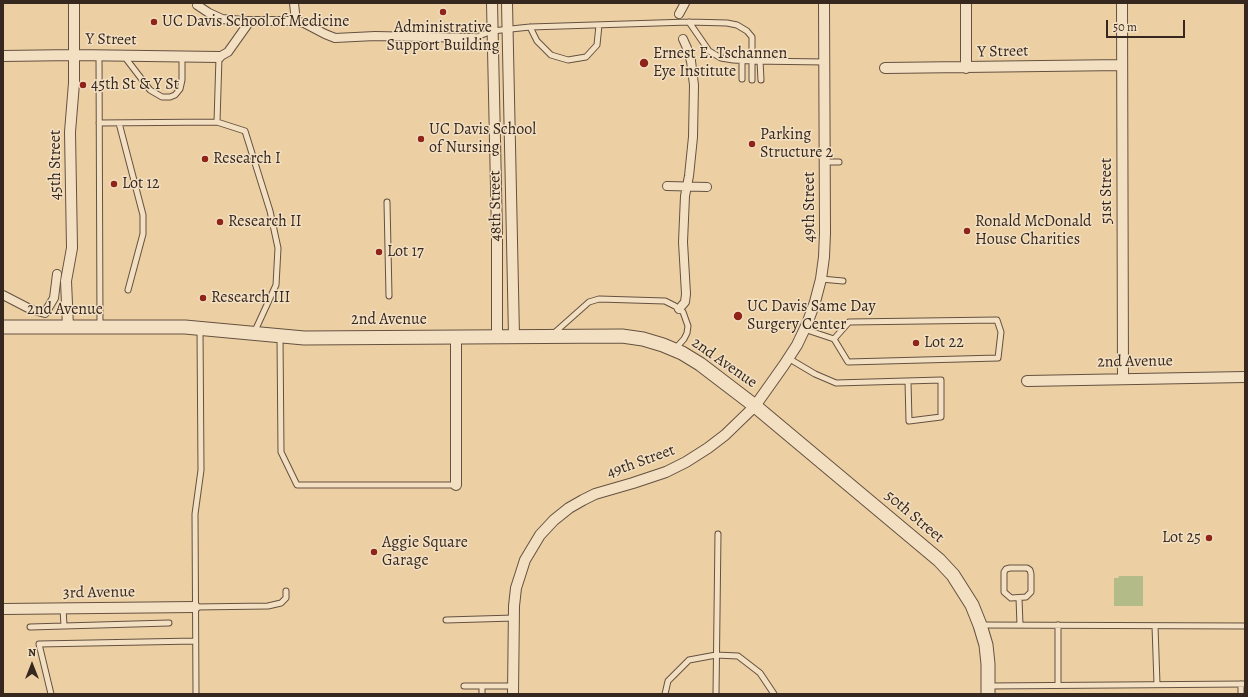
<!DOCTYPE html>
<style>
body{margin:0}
#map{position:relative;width:1248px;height:697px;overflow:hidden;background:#ecd0a3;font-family:Alegreya,serif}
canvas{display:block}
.frame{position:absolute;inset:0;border:4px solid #36271f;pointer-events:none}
.north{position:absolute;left:12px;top:645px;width:40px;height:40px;-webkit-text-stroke:3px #f3e0c3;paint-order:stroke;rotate:0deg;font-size:11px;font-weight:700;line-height:16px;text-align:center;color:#36271f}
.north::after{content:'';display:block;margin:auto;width:14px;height:18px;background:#36271f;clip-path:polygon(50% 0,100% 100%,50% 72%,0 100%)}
.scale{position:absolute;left:1106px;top:20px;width:79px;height:18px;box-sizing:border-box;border:2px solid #36271f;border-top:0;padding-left:5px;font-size:12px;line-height:14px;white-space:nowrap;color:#36271f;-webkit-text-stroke:3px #f3e0c3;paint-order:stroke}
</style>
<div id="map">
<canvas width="1248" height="697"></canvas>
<div class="frame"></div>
<div class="north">N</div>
<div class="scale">50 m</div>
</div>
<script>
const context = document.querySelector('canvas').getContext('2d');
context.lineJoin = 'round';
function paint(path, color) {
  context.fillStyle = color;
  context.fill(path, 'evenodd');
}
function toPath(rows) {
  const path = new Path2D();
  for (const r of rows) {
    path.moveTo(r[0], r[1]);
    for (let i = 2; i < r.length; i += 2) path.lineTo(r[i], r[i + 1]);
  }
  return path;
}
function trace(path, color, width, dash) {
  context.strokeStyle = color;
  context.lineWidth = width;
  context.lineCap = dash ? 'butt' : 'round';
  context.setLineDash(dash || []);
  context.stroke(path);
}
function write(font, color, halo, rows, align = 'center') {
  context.font = font + ' Alegreya,serif';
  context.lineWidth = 3;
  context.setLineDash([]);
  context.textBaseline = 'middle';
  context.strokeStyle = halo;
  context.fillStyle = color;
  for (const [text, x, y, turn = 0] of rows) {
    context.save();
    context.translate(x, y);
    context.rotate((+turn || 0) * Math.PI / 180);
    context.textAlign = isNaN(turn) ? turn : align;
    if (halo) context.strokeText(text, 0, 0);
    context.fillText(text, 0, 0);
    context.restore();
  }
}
paint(toPath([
 [1119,576,1143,576,1143,606,1114,606,1114,578,1118,578]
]), '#b3bc89');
const service = toPath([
 [689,22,709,51,721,58,733,60,752,61,825,62],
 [530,27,537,41,551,55,568,60,586,57,597,45,599,25],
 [474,38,492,31,530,27,689,22,727,23,737,25,747,31,752,37,752,80],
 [99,55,100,326],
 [124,56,150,90,162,97,170,97,175,95,180,89,182,80,182,57],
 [742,61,742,79],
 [760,61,761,80],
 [217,122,219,57],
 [99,123,217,122,245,131,270,211,278,248,276,285,254,333],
 [119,123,143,215,143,234,128,290],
 [825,162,839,162],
 [387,202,389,296],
 [821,279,843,281],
 [804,329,834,339,849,322,997,320,1001,332,998,358,848,362,834,339],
 [553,334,589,302,599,299,665,301,675,306,683,312,688,326,687,333,684,339,675,349],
 [280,337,281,452,297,485,456,485],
 [788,358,815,374,836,383,941,380,941,417,909,421,908,381],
 [1010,568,1027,568,1030,570,1031,574,1031,592,1026,597,1011,598,1004,592,1004,572,1006,569,1010,568],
 [1019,598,1020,625],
 [195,607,268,606,281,603,286,598,286,591],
 [63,608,64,626,169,623],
 [446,620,514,618],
 [980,625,1245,626],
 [1155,626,1157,684],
 [30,627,64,626],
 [1241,684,1241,694],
 [1058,685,1058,625],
 [464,686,514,686],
 [482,686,482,694],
 [989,686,1245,684],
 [51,694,39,644,195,641],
 [196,694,195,514,201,470,200,330],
 [665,694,668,681,689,660,716,655,738,656,760,673,774,694],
 [716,694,718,534]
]);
const pedestrian = toPath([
 [294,3,296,22],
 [197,5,209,13,222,19,243,21,290,21,304,23,325,34,335,38,375,36,474,38],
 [679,14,685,3],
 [219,57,228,52,250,21],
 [667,186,707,187],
 [3,295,30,309,45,313,54,298,57,274],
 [679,309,685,302,686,294,683,242,685,196,689,176,693,137,694,85,691,61,687,48,683,39]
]);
const minor = toPath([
 [492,3,497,233,497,336],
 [507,3,514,336],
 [966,3,966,68],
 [1122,3,1123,379],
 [3,56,74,55,219,57],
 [885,68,1122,65],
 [68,327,66,281,72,248,70,132,74,83,74,3],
 [1027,381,1245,377],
 [456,485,456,337],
 [3,609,195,607],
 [513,694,514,606,516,588,525,560,540,535,554,520,569,508,583,500,595,494,633,483,666,472,686,462,708,448,725,435,755,406,784,365,797,345,807,324,815,302,821,279,824,257,825,233,824,3]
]);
const tertiary = toPath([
 [3,327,185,327,304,338,622,336,643,339,663,345,682,353,700,364,755,406,939,560,953,575,972,605,980,625,986,645,988,664,988,694]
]);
trace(service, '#645140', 7);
trace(pedestrian, '#645140', 10);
trace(minor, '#645140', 12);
trace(tertiary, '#645140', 15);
trace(service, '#f3e0c3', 5);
trace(pedestrian, '#f3e0c3', 8);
trace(minor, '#f3e0c3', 10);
trace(tertiary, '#f3e0c3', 13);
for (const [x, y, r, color] of [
 [443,12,4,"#8f2418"],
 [154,22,4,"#8f2418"],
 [644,63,5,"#8f2418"],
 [83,85,4,"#8f2418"],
 [421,139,4,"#8f2418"],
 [752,144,4,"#8f2418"],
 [205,159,4,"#8f2418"],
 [114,184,4,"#8f2418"],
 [220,222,4,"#8f2418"],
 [967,231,4,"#8f2418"],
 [379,252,4,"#8f2418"],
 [203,298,4,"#8f2418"],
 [738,316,5,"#8f2418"],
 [916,343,4,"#8f2418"],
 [1209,538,4,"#8f2418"],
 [374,552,4,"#8f2418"]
]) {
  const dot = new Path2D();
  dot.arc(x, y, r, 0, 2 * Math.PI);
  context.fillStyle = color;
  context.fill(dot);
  trace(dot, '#f3e0c3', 1.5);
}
write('16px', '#36271f', '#f3e0c3', [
 ["UC Davis School of Medicine",162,22],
 ["Administrative",443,28,"center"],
 ["Support Building",443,46,"center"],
 ["Ernest E. Tschannen",653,54],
 ["Eye Institute",653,72],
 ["45th St & Y St",91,85],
 ["UC Davis School",429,130],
 ["of Nursing",429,148],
 ["Parking",760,135],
 ["Structure 2",760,153],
 ["Research I",213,159],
 ["Lot 12",122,184],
 ["Research II",228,222],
 ["Ronald McDonald",975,222],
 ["House Charities",975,240],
 ["Lot 17",387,252],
 ["Research III",211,298],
 ["UC Davis Same Day",747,307],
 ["Surgery Center",747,325],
 ["Lot 22",924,343],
 ["Lot 25",1201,538,"right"],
 ["Aggie Square",382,543],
 ["Garage",382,561]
], 'left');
write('16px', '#36271f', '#f3e0c3', [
 ["Y Street",111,40,1],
 ["Y Street",1003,52,-1],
 ["45th Street",56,165,-90],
 ["51st Street",1107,191,-90],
 ["48th Street",496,206,-91],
 ["49th Street",810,207,-90],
 ["2nd Avenue",65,310],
 ["2nd Avenue",389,320],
 ["2nd Avenue",1135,362,-1],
 ["2nd Avenue",724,363,35],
 ["49th Street",641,462,-20],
 ["50th Street",914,517,40],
 ["3rd Avenue",99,593,-1]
]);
</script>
